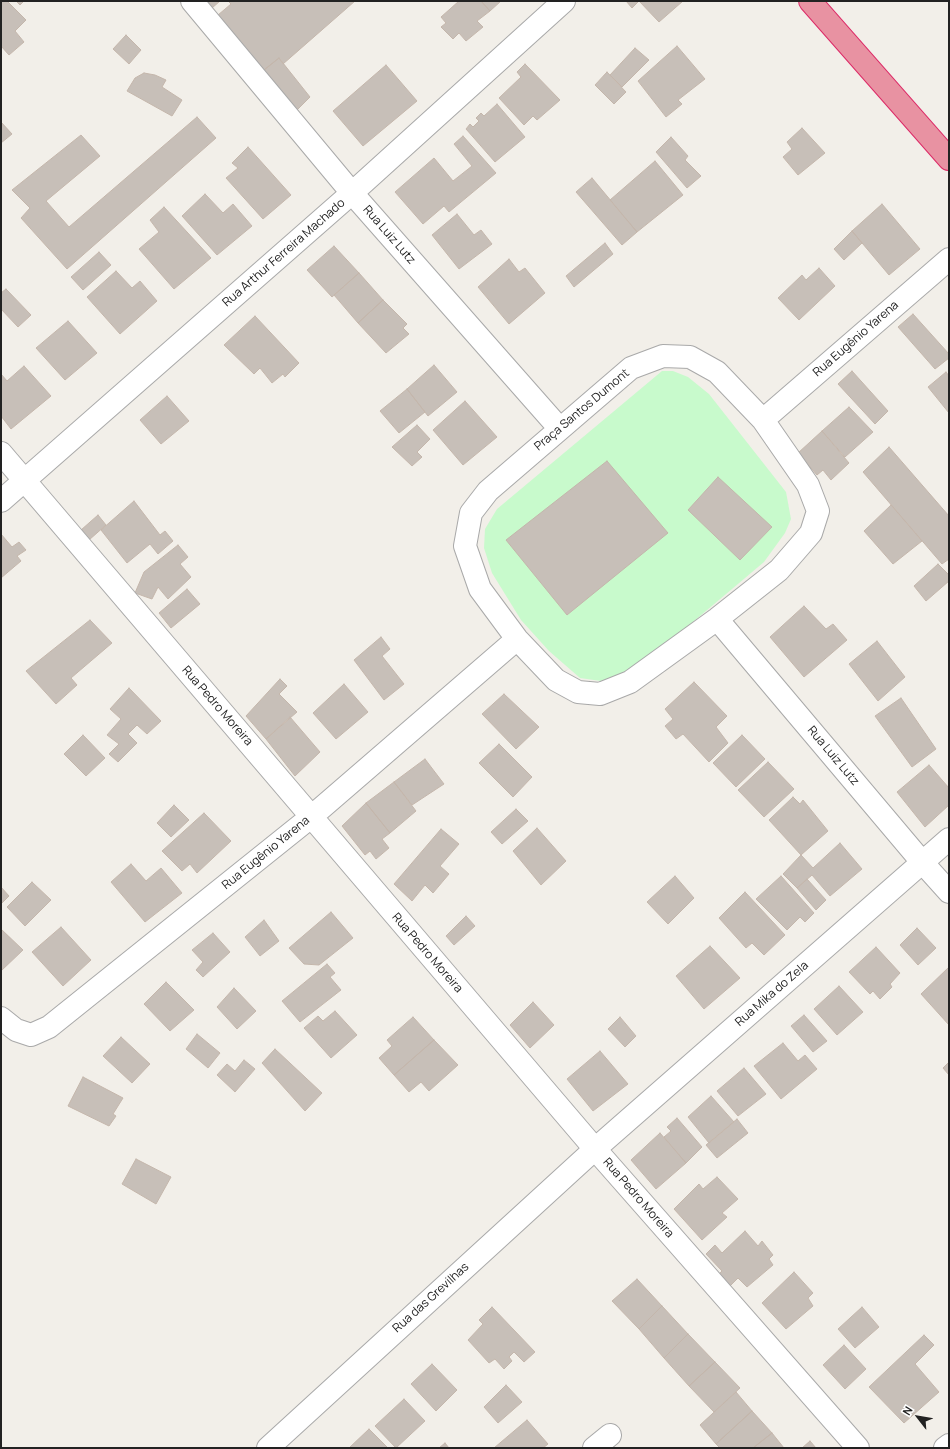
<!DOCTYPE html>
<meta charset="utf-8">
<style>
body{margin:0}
#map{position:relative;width:950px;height:1449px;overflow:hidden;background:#f2efe9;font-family:Manrope,sans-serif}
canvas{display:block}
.frame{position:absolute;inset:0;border:2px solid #222;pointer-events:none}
.north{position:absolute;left:898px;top:1397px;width:40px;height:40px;-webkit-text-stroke:3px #fff;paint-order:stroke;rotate:301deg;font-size:11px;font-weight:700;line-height:16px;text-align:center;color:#222}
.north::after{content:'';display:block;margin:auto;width:14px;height:18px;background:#222;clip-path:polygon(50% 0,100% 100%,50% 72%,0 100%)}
</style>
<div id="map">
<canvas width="950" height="1449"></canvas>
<div class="frame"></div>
<div class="north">N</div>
</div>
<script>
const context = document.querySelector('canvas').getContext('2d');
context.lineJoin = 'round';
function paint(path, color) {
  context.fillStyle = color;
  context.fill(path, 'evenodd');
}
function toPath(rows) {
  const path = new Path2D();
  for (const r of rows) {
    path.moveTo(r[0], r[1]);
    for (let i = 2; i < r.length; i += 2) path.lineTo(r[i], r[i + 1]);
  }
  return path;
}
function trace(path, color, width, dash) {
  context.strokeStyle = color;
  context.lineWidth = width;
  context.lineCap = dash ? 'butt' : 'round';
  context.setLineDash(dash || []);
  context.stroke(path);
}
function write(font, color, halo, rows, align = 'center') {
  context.font = font + ' Manrope,sans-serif';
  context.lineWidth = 3;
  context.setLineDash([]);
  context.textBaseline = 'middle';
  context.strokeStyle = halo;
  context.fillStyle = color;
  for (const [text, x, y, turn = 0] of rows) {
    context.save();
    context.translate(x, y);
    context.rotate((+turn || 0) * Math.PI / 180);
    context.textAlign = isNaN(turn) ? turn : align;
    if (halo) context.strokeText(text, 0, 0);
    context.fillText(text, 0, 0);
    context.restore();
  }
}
paint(toPath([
 [662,371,673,371,688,377,709,394,786,492,791,519,785,533,764,562,636,670,601,681,580,678,549,651,521,620,492,573,484,548,485,529,497,509]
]), '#c8facc');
const building = toPath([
 [1,1,7,1,26,20,15,31,24,42,9,55,1,46,1,1],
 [16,1,24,1,20,5,16,1],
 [206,1,220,1,212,8,206,1],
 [228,1,355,1,283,64,279,58,264,70,218,15,231,4,228,1],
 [459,1,481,1,490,11,477,21,483,27,466,41,459,33,453,39,441,27,446,23,441,17,459,1],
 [481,1,501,1,490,11,481,1],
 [626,1,683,1,659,22,639,1,632,8,626,1],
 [126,35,141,50,129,64,113,49,126,35],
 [677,46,705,79,678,100,682,104,666,117,638,81,677,46],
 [635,48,649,60,622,87,610,75,635,48],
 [279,58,310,97,296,111,264,70,279,58],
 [525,64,560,100,537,120,533,116,524,125,499,98,521,77,517,72,525,64],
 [386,65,417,101,363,146,333,111,386,65],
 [607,72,626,92,614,104,595,85,607,72],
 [144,73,155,75,166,80,162,87,182,100,172,116,127,91,135,78,144,73],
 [497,104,525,137,495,162,466,129,470,124,473,127,479,121,476,118,481,113,484,116,497,104],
 [197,117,216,138,67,269,21,218,30,208,12,190,81,135,100,156,46,201,69,227,197,117],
 [1,122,12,134,1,143,1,122],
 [802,128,825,153,798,175,783,157,792,149,787,142,802,128],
 [463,136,496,173,449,212,444,206,423,224,395,192,434,158,453,181,472,166,454,144,463,136],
 [671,137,688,156,685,160,701,176,687,188,656,152,671,137],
 [248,147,291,195,263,219,226,178,238,168,232,163,248,147],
 [655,161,683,195,637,232,610,200,655,161],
 [592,178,637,232,622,245,576,192,592,178],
 [205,194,223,213,233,204,252,226,217,255,182,216,205,194],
 [882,204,920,249,889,275,852,231,882,204],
 [164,207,211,258,174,289,139,249,159,232,150,220,164,207],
 [457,214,474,235,481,230,492,244,459,269,432,235,457,214],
 [852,231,862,243,844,260,834,249,852,231],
 [605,243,613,254,574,287,566,276,605,243],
 [334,246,359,273,332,297,307,270,334,246],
 [99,252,111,265,83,290,71,277,99,252],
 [509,259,519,272,525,268,545,293,509,324,478,287,509,259],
 [819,268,835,286,799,320,778,298,802,275,806,280,819,268],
 [116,271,132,288,140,281,157,301,120,334,87,297,116,271],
 [359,273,383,300,358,323,334,295,359,273],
 [6,289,31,315,18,327,1,309,1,293,6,289],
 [383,300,407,324,403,328,409,334,386,353,358,323,383,300],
 [913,314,949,354,949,358,935,369,898,327,913,314],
 [255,316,299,363,285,377,283,374,272,383,260,368,254,374,224,345,255,316],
 [68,321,97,353,65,380,36,348,68,321],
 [434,365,457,392,428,416,407,389,434,365],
 [24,366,51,396,11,429,1,416,1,374,7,381,24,366],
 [852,371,888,411,875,424,838,384,852,371],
 [946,372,949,376,949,413,928,387,946,372],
 [407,389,425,412,399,433,380,411,407,389],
 [167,396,189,421,161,444,140,420,167,396],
 [465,401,497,437,463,465,433,430,465,401],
 [849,407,873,432,845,457,822,431,849,407],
 [417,425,430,439,417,452,422,457,412,466,392,447,417,425],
 [822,431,849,463,831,480,823,470,817,475,798,453,822,431],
 [889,447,949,516,949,559,942,564,863,472,889,447],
 [607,461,668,533,567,615,506,540,607,461],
 [718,477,772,527,740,560,688,510,718,477],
 [134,501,160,535,165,531,173,541,158,554,150,544,127,563,101,530,134,501],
 [891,505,922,541,893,564,864,531,891,505],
 [98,515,106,525,89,540,81,530,98,515],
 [1,534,12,547,19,542,26,550,17,556,21,561,1,578,1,534],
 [178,545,188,557,180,564,191,577,168,599,158,587,152,599,135,593,144,572,178,545],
 [938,564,949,575,949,581,926,601,914,586,938,564],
 [187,589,200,604,171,628,159,613,187,589],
 [804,606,826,629,833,624,847,640,804,677,770,637,804,606],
 [90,620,112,643,71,678,77,685,56,704,26,671,90,620],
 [381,637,390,649,382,656,404,684,384,700,354,660,381,637],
 [877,641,905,677,878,701,849,664,877,641],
 [280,679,287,686,279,694,297,712,266,739,246,716,280,679],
 [694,682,727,716,716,727,728,743,709,762,683,734,676,739,665,726,673,719,665,709,694,682],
 [344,684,368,712,336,739,313,713,344,684],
 [129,688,161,721,147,734,137,725,128,734,137,743,118,762,109,754,119,744,107,735,121,719,110,709,129,688],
 [504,694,539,727,516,749,482,714,504,694],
 [901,698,936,749,912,767,875,716,901,698],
 [290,717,320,752,295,776,266,739,290,717],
 [83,735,105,758,86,776,64,754,83,735],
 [742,735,765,759,736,787,713,763,742,735],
 [499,744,532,777,513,797,479,763,499,744],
 [425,759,444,784,412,805,394,782,425,759],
 [768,762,794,789,764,817,738,790,768,762],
 [929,765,949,788,949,805,925,827,897,792,929,765],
 [394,782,416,811,390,833,366,803,394,782],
 [793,797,800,804,803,800,828,831,801,855,769,820,793,797],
 [366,803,390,833,382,839,389,848,376,859,370,851,365,855,342,826,366,803],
 [174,805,189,820,171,837,157,823,174,805],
 [516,809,528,821,502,844,491,832,516,809],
 [204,813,231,841,197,873,190,864,182,871,162,851,204,813],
 [537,828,566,861,541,885,513,851,537,828],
 [441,829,459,844,440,866,449,874,433,893,425,885,412,901,394,884,441,829],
 [840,843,862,869,830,896,812,875,797,888,783,874,801,855,813,868,840,843],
 [131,864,146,881,161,868,182,893,145,922,111,882,131,864],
 [675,876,694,898,668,924,647,902,675,876],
 [781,876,814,913,805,922,800,917,787,930,756,899,781,876],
 [807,879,826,900,816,910,797,888,807,879],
 [32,882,51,900,25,926,7,907,32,882],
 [1,887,9,896,1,904,1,887],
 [745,892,785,935,764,955,752,943,746,948,719,918,745,892],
 [331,912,353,938,319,965,304,964,289,948,331,912],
 [466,916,475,926,454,945,446,936,466,916],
 [264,920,279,941,260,956,245,937,264,920],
 [61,927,91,960,63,986,32,952,61,927],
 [917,928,936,948,918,965,900,945,917,928],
 [1,929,23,950,1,971,1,929],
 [213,933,230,952,203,977,196,970,203,962,192,950,213,933],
 [710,946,740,978,704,1009,676,976,710,946],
 [876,947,900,973,890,984,892,987,880,999,873,991,870,994,849,972,876,947],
 [327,964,335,973,330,977,341,990,300,1022,282,1001,327,964],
 [949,967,949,1025,921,994,949,967],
 [166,982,194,1010,170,1031,144,1004,166,982],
 [839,986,863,1012,837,1035,814,1009,839,986],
 [234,988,256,1011,237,1029,217,1007,234,988],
 [533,1002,554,1025,530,1048,510,1025,533,1002],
 [335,1011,357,1035,331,1058,304,1028,318,1016,323,1021,335,1011],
 [804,1015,827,1041,813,1052,791,1026,804,1015],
 [413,1017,434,1040,394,1075,379,1058,392,1046,387,1040,413,1017],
 [620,1017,636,1036,625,1047,608,1029,620,1017],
 [197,1034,220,1053,208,1068,186,1049,197,1034],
 [121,1037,150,1064,132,1083,103,1056,121,1037],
 [434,1040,458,1065,429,1091,421,1082,409,1092,394,1075,434,1040],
 [783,1043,798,1061,805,1055,817,1069,781,1099,754,1066,783,1043],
 [275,1049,322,1093,305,1111,262,1063,275,1049],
 [600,1051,628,1084,593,1111,567,1079,600,1051],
 [244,1060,255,1069,235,1092,217,1075,227,1064,235,1071,244,1060],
 [949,1062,949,1075,943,1068,949,1062],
 [744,1068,766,1094,738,1116,717,1091,744,1068],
 [83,1077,123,1098,113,1114,116,1116,109,1126,68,1106,83,1077],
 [711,1096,734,1122,709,1143,688,1117,711,1096],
 [677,1118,702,1147,686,1163,664,1137,671,1131,667,1127,677,1118],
 [737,1119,748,1133,717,1158,706,1145,737,1119],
 [660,1133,686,1163,656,1189,631,1160,660,1133],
 [136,1159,171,1177,156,1204,122,1184,136,1159],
 [717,1177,738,1199,722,1213,727,1217,702,1240,674,1209,699,1184,703,1189,717,1177],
 [745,1231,758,1246,762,1241,773,1255,769,1259,773,1265,747,1287,738,1278,729,1287,717,1276,722,1271,706,1254,715,1245,722,1253,745,1231],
 [794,1272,813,1293,808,1298,813,1306,786,1329,762,1303,794,1272],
 [637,1279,662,1306,639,1329,612,1301,637,1279],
 [662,1306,688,1334,664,1358,639,1329,662,1306],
 [492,1307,535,1352,524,1362,514,1352,509,1357,512,1361,504,1369,495,1359,489,1363,468,1340,483,1324,479,1320,492,1307],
 [862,1307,879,1327,855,1348,838,1329,862,1307],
 [688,1334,715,1362,689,1386,664,1358,688,1334],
 [924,1335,934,1345,915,1364,939,1392,904,1423,869,1387,924,1335],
 [844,1345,866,1369,845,1389,823,1365,844,1345],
 [715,1362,740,1388,714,1412,689,1386,715,1362],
 [432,1364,457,1390,436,1411,411,1384,432,1364],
 [506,1385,522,1402,498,1423,484,1407,506,1385],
 [736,1392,752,1411,716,1444,700,1425,736,1392],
 [404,1399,425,1421,396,1448,375,1426,404,1399],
 [752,1411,772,1433,753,1448,720,1448,716,1444,752,1411],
 [527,1420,548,1444,543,1448,494,1448,527,1420],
 [369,1429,388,1448,349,1448,369,1429],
 [772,1433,784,1448,753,1448,772,1433],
 [810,1441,816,1448,802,1448,810,1441],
 [445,1443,449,1448,439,1448,445,1443]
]);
paint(building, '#c7bfb8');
trace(building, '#c4b6ab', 1);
const minor = toPath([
 [192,1,352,193,560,429],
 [663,356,690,357,717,372,763,420,808,485,818,511,811,533,779,570,717,619,630,682,600,694,578,692,556,680,517,639,480,589,465,546,471,513,488,491,631,368,663,356],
 [763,420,949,259],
 [1,453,595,1149,858,1448],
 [1,501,352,193,564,1],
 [717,619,922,862,949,892],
 [1,1018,16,1030,31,1035,49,1027,311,817,517,639],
 [268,1448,595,1149,949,839],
 [594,1448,610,1435],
 [945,1448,949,1445]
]);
const highway = toPath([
 [810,1,949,159]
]);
trace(minor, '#a9a9a9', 24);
trace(highway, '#dc2a67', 24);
trace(minor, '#fff', 22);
trace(highway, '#e892a2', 22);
write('12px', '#222', '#fff', [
 ["Rua Luiz Lutz",389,235,49],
 ["Rua Arthur Ferreira Machado",284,253,-41],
 ["Rua Eugênio Yarena",856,339,-41],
 ["Praça Santos Dumont",582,410,-40],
 ["Rua Pedro Moreira",217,706,49],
 ["Rua Luiz Lutz",833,756,50],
 ["Rua Eugênio Yarena",266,853,-39],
 ["Rua Pedro Moreira",427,953,49],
 ["Rua Mika do Zela",772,994,-41],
 ["Rua Pedro Moreira",638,1198,49],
 ["Rua das Grevilhas",431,1298,-42]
]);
</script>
